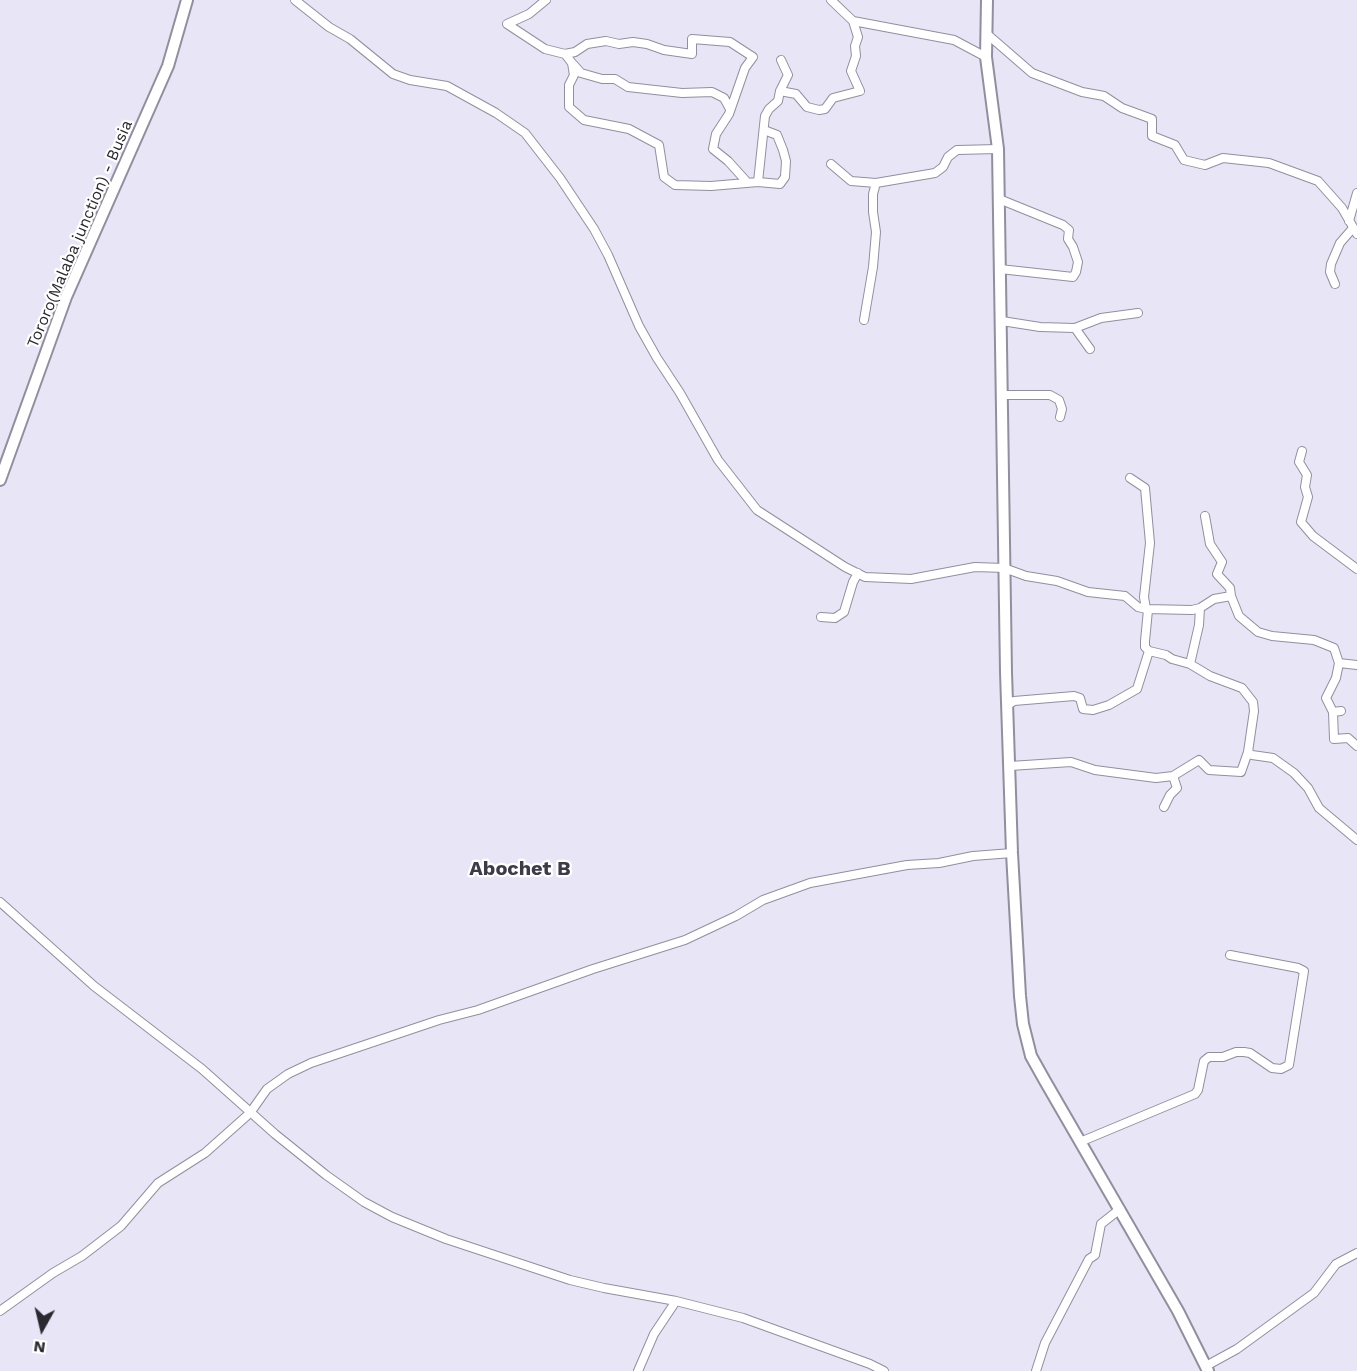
<!DOCTYPE html>
<style>
body{margin:0}
#map{position:relative;width:1357px;height:1371px;overflow:hidden;background:#e8e6f6;font-family:"Work Sans",sans-serif}
canvas{display:block}
.north{position:absolute;left:12px;top:1299px;width:60px;height:60px;-webkit-text-stroke:4px #fff;paint-order:stroke;rotate:188deg;font-size:16px;font-weight:700;line-height:24px;text-align:center;color:#2a292f}
.north::after{content:'';display:block;margin:auto;width:21px;height:27px;background:#2a292f;clip-path:polygon(50% 0,100% 100%,50% 72%,0 100%)}
</style>
<div id="map">
<canvas width="1357" height="1371"></canvas>
<div class="north">N</div>
</div>
<script>
const context = document.querySelector('canvas').getContext('2d');
context.lineJoin = 'round';
function toPath(rows) {
  const path = new Path2D();
  for (const r of rows) {
    path.moveTo(r[0], r[1]);
    for (let i = 2; i < r.length; i += 2) path.lineTo(r[i], r[i + 1]);
  }
  return path;
}
function trace(path, color, width, dash) {
  context.strokeStyle = color;
  context.lineWidth = width;
  context.lineCap = dash ? 'butt' : 'round';
  context.setLineDash(dash || []);
  context.stroke(path);
}
function write(font, color, halo, rows, align = 'center') {
  context.font = font + ' "Work Sans",sans-serif';
  context.lineWidth = 4.5;
  context.setLineDash([]);
  context.textBaseline = 'middle';
  context.strokeStyle = halo;
  context.fillStyle = color;
  for (const [text, x, y, turn = 0] of rows) {
    context.save();
    context.translate(x, y);
    context.rotate((+turn || 0) * Math.PI / 180);
    context.textAlign = isNaN(turn) ? turn : align;
    if (halo) context.strokeText(text, 0, 0);
    context.fillText(text, 0, 0);
    context.restore();
  }
}
const minor = toPath([
 [295,0,329,27,350,39,393,74,410,80,447,86,496,113,525,133,560,178,594,229,608,255,639,326,657,358,680,393,718,460,757,510,845,567,865,577,911,579,975,567,1004,568,1026,576,1057,581,1088,592,1125,596,1138,607,1146,609,1192,610,1200,608],
 [546,0,529,14,507,24,545,49,565,54,575,52,587,44,606,41,619,44,633,42,647,44,664,50,692,54,692,39,730,42,753,57,745,68,729,114,716,134,713,149,728,161,747,182],
 [831,0,853,21,954,40,986,57],
 [987,34,1032,73,1082,92,1104,96,1122,108,1152,119,1152,136,1175,145,1184,160,1205,165,1223,158,1269,163,1318,181,1342,208,1357,234],
 [565,54,572,63,574,75,569,85,569,107,584,120,629,129,659,145,664,177,675,185,711,186,758,182,780,184,785,177,786,161,783,150,777,135,764,130],
 [573,64,581,73,602,79,615,79,628,87,682,93,712,92,724,98,730,109],
 [780,91,796,94,807,107,819,110,825,109,833,98,860,91,851,71,856,56,855,46,858,37,853,21],
 [831,164,851,181,876,183,935,173,943,167,948,157,957,150,998,149],
 [758,182,765,116,769,109,778,101,780,91,788,75,781,60],
 [999,199,1063,225,1069,230,1068,239,1073,247,1078,262,1076,272,1073,277,1000,269],
 [1349,221,1357,193],
 [1335,284,1330,272,1331,264,1340,243,1353,228],
 [864,320,873,267,876,232,873,212,873,194,876,183],
 [1002,321,1040,327,1075,328,1101,318,1138,313],
 [1075,328,1090,349],
 [1003,395,1050,395,1059,400,1062,409,1060,417],
 [1302,451,1299,462,1307,475,1305,487,1308,497,1301,522,1313,536,1357,569],
 [1130,478,1145,488,1150,543,1144,597,1146,609],
 [1205,516,1210,544,1222,562,1217,574,1230,588,1231,596],
 [821,617,835,618,844,612,853,582,858,573],
 [1339,663,1357,665],
 [1190,664,1199,625,1200,608,1214,599,1231,596,1239,616,1258,632,1272,636,1314,640,1334,648,1339,663,1336,678,1326,698,1333,712,1341,711],
 [1008,705,1014,701,1074,696,1080,698,1083,709,1093,710,1109,705,1137,689,1149,651,1145,647,1145,641,1148,610],
 [1333,712,1334,739,1348,738,1357,746],
 [1248,752,1252,755,1273,758,1294,773,1308,788,1319,808,1357,840],
 [1010,766,1071,762,1095,770,1156,778,1173,776,1199,760,1209,770,1241,772,1248,752,1254,711,1253,702,1242,688,1210,676,1190,664,1172,659,1166,655,1149,651],
 [1164,807,1170,795,1177,788,1173,776],
 [0,902,94,986,202,1069,275,1134,326,1175,364,1202,392,1217,446,1239,570,1280,604,1288,676,1301,743,1318,870,1364,884,1371],
 [1080,1142,1195,1094,1198,1090,1204,1061,1209,1057,1223,1057,1236,1052,1244,1052,1250,1053,1272,1068,1281,1069,1289,1065,1304,971,1298,968,1230,955],
 [0,1311,53,1273,82,1256,121,1226,158,1183,205,1153,250,1113,267,1089,288,1074,311,1063,439,1020,478,1010,593,969,685,940,736,916,763,900,810,883,907,865,939,863,973,856,1012,853],
 [1206,1366,1237,1349,1314,1293,1336,1264,1357,1253],
 [638,1371,654,1334,676,1301],
 [1036,1371,1045,1343,1089,1259,1095,1255,1101,1224,1120,1209]
]);
const major = toPath([
 [987,0,986,57,998,149,1006,672,1012,853,1020,996,1023,1024,1031,1056,1045,1081,1178,1311,1208,1371],
 [0,480,66,297,168,66,187,0]
]);
trace(minor, '#918f9d', 10);
trace(major, '#918f9d', 14);
trace(minor, '#fff', 8);
trace(major, '#fff', 10);
write('16px', '#2a292f', '#fff', [
 ["Tororo(Malaba junction) - Busia",80,234,-67]
]);
write('bold 20px', '#3d3b47', '#fff', [
 ["Abochet B",520,869]
]);
</script>
